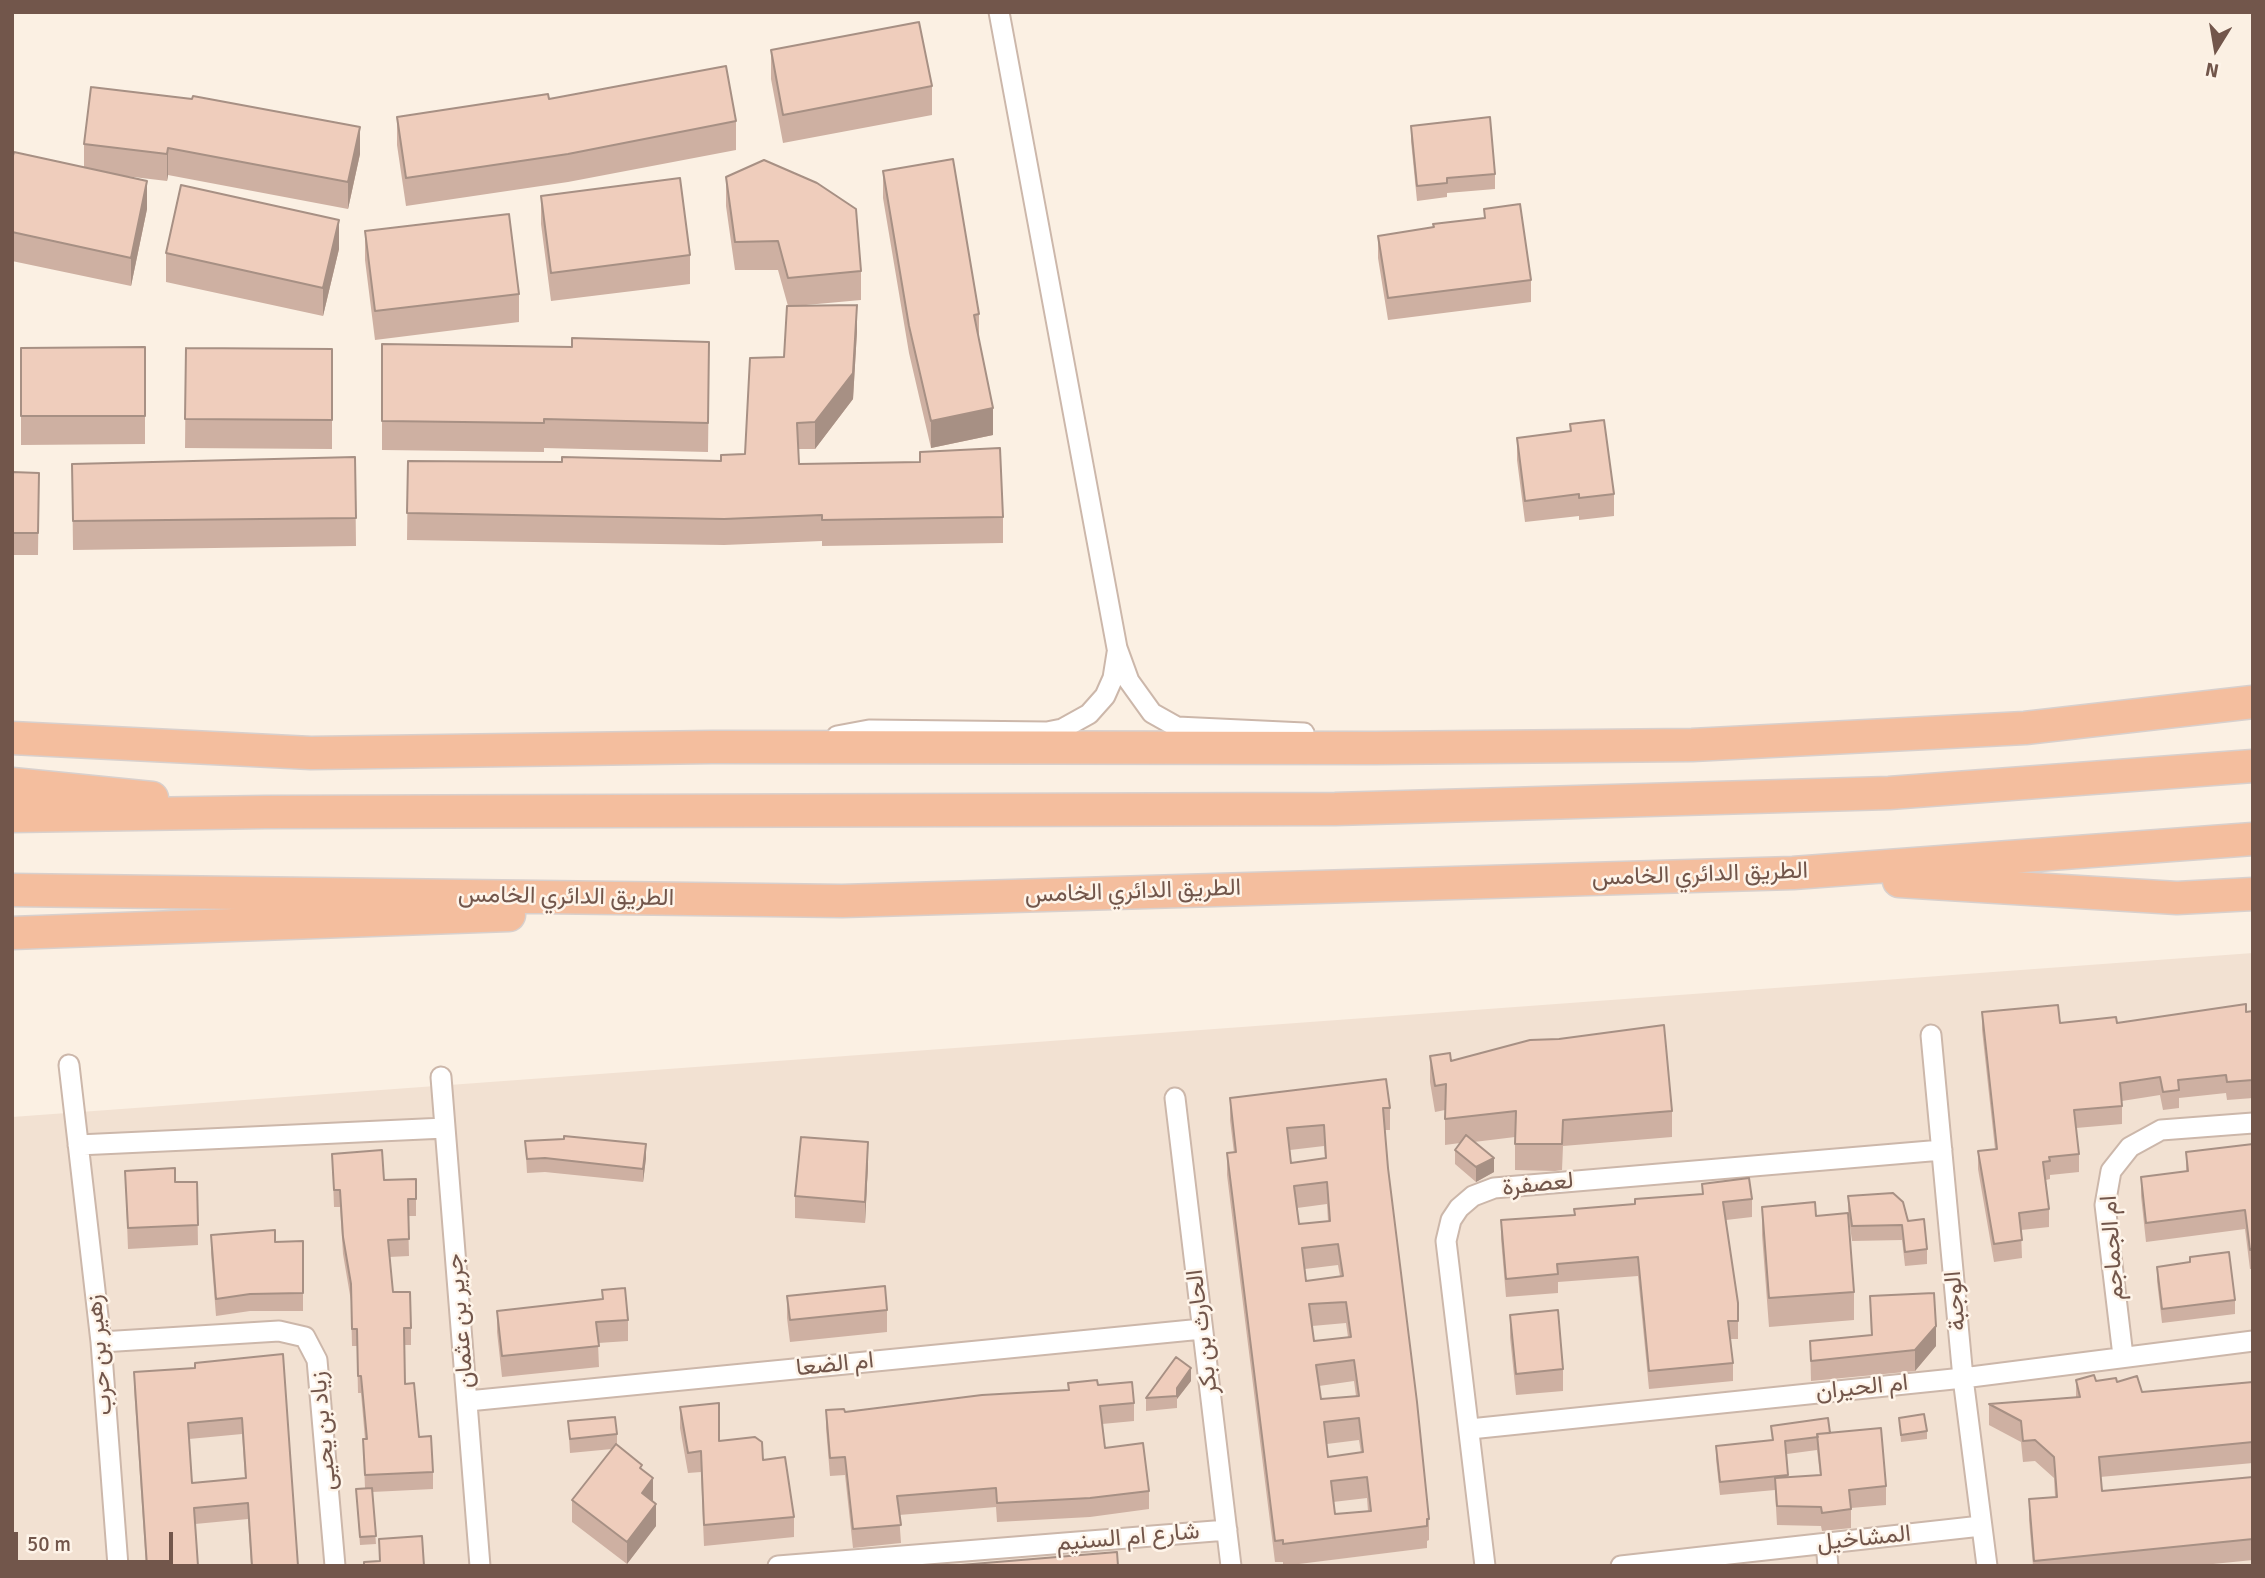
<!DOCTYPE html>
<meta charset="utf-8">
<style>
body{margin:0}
#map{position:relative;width:2265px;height:1578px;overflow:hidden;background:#fbf0e3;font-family:Signika,sans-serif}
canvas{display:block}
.frame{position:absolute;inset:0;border:14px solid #72564b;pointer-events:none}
.north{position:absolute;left:2181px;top:14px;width:70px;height:70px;-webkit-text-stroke:5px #fef4e9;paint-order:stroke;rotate:191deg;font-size:19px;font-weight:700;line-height:28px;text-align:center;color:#72564b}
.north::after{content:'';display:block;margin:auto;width:24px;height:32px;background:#72564b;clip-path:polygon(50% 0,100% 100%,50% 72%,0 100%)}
.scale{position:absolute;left:14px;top:1532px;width:159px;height:32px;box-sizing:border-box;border:4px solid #72564b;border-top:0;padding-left:9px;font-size:21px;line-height:24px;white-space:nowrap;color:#72564b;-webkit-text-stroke:5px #fef4e9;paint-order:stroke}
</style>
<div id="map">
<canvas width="2265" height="1578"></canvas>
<div class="frame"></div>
<div class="north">N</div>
<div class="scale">50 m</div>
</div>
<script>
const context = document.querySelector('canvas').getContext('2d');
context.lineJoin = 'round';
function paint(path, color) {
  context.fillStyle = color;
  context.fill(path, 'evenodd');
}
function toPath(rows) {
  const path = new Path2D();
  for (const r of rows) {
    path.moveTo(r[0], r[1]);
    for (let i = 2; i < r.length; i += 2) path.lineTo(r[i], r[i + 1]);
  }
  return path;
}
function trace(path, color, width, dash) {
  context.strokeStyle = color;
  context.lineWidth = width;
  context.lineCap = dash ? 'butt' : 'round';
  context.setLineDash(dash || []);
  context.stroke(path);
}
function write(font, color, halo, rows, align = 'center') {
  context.font = font + ' Signika,Vazirmatn,sans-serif';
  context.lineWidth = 5;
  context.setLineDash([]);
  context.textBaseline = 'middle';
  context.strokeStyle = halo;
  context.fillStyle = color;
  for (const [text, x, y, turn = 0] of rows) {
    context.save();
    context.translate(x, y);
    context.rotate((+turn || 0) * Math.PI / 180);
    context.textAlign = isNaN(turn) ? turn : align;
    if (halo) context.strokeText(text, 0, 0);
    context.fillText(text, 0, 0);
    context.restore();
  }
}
paint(toPath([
 [2253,953,2253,1566,12,1566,12,1117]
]), '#f2e1d2');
const minor = toPath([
 [999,12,1117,648,1129,681,1152,713,1177,727,1304,733],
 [837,736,869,730,1047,732,1062,729,1089,714,1105,696,1113,678,1117,653],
 [1931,1035,1963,1378,1987,1566],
 [69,1065,101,1342,118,1566],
 [441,1077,480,1566],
 [1175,1098,1231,1566],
 [78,1145,445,1128],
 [101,1342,279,1331,305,1337,317,1360,335,1566],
 [2123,1356,2105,1205,2111,1171,2130,1147,2161,1130,2253,1123],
 [468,1401,1202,1329],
 [1470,1429,1963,1378,2253,1341],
 [1826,1543,1828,1566],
 [778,1566,1227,1530],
 [1485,1566,1446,1241,1451,1220,1459,1208,1473,1196,1494,1188,1942,1150],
 [1621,1566,1981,1526]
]);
const trunk = toPath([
 [12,738,311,753,712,747,1375,748,1692,745,2025,728,2253,702],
 [12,784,152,798],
 [12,816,265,812,1335,809,1889,793,2253,766],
 [1899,881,2177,898,2253,894],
 [12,890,842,901,1793,873,2253,839],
 [12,933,509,915]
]);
trace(minor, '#ccb7aa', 23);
trace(trunk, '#d8d0cd', 35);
trace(minor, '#fff', 19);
trace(trunk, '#f4be9e', 32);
paint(toPath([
 [771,50,932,86,932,115,783,143,771,79],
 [192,99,360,154,348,209,168,175,167,181,125,176,147,209,131,286,12,261,12,159,84,167,84,144],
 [549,99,736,121,736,150,568,182,406,206,397,145,397,117],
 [1411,126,1495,174,1495,189,1447,193,1447,197,1417,201,1411,141],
 [883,171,979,314,979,341,993,435,931,448,909,353,883,198],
 [726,177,861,271,861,300,795,306,857,331,853,399,815,449,799,449,799,464,1003,517,1003,543,822,546,822,541,724,545,407,540,408,461,562,462,721,461,745,454,784,357,788,306,778,270,735,270,726,206],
 [541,196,690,255,690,284,551,301,541,224],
 [1484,209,1531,280,1531,302,1388,320,1378,258,1378,236,1484,219],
 [365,231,519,294,519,322,375,340,365,260],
 [339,249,323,316,166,282,166,253],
 [382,344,709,370,708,452,544,448,544,452,382,450],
 [145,347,145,444,21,445,21,348],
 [186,348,332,349,332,449,185,448],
 [1570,424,1614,494,1614,516,1579,520,1579,516,1525,522,1517,460,1517,438,1570,431],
 [355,457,356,546,73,550,72,464],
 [12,472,39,473,38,555,12,555],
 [2253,1011,2253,1098,2227,1100,2226,1093,2179,1098,2179,1108,2163,1110,2160,1095,2122,1101,2122,1124,2076,1128,2079,1154,2079,1172,2050,1175,2050,1179,2046,1180,2049,1209,2049,1227,2021,1230,2022,1258,1994,1262,1978,1169,1978,1151,1995,1149,1982,1030,1982,1012,2060,1023,2117,1023],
 [1430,1056,1672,1111,1672,1137,1563,1146,1562,1170,1555,1171,1515,1170,1515,1137,1474,1142,1494,1172,1476,1182,1455,1164,1455,1150,1460,1143,1445,1145,1445,1110,1435,1112,1430,1082],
 [1230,1098,1390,1108,1390,1130,1385,1130,1388,1168,1429,1519,1429,1540,1427,1541,1427,1548,1283,1566,1283,1562,1275,1562,1227,1175,1227,1153,1234,1153,1230,1120],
 [1324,1146,1325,1158,1291,1163,1290,1150],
 [1327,1204,1328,1221,1299,1224,1297,1208],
 [1338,1265,1340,1276,1306,1281,1305,1269],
 [1346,1323,1348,1337,1314,1341,1312,1326],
 [1354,1381,1356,1396,1321,1399,1319,1386],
 [1359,1440,1361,1453,1328,1457,1327,1444],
 [1367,1498,1368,1511,1335,1514,1333,1502],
 [525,1141,646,1158,643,1182,545,1172,527,1173],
 [2253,1144,2253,1269,2250,1269,2245,1229,2146,1242,2141,1196,2141,1177,2186,1171,2186,1152],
 [332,1154,384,1180,416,1199,416,1216,408,1216,409,1256,389,1257,393,1292,411,1328,411,1345,404,1345,405,1384,419,1437,433,1472,433,1489,372,1492,376,1544,360,1545,356,1489,365,1488,363,1439,365,1439,361,1393,358,1393,357,1346,352,1346,351,1301,343,1254,340,1207,334,1207],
 [868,1164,865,1223,795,1218,795,1196],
 [125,1171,175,1182,197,1182,198,1245,128,1249],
 [1702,1184,1752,1199,1752,1217,1726,1220,1738,1303,1738,1339,1730,1339,1733,1363,1733,1381,1649,1389,1638,1276,1558,1282,1558,1293,1506,1297,1501,1239,1501,1220,1574,1215,1635,1204,1702,1194],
 [1848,1196,1908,1221,1927,1249,1927,1264,1905,1266,1902,1240,1852,1241,1848,1211],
 [1762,1207,1816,1216,1854,1292,1854,1320,1769,1327,1762,1235],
 [211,1235,275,1242,303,1241,303,1311,250,1311,216,1316,211,1253],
 [2190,1257,2235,1300,2235,1314,2162,1323,2157,1281,2157,1267,2190,1263],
 [602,1290,628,1320,628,1341,598,1343,599,1367,502,1377,497,1332,497,1311,602,1299],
 [787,1296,887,1310,887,1332,790,1342,787,1318],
 [1870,1296,1936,1346,1915,1371,1811,1381,1810,1341,1871,1335],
 [1510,1315,1563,1369,1563,1391,1516,1395,1510,1337],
 [283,1354,298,1566,251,1566,248,1519,195,1524,198,1566,146,1566,134,1388,134,1372,195,1368],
 [242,1434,245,1478,192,1483,189,1439],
 [2076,1380,2117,1382,2142,1392,2253,1382,2253,1463,2100,1477,2102,1491,2253,1477,2253,1560,2193,1566,2033,1566,2029,1520,2029,1499,2055,1497,2054,1478,2035,1461,2023,1462,2021,1442,1989,1425,1989,1404,2076,1397],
 [1191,1381,1177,1399,1177,1408,1146,1411,1146,1398],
 [1068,1383,1098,1385,1134,1403,1134,1421,1102,1424,1105,1448,1149,1491,1149,1509,1090,1517,997,1522,996,1507,899,1515,901,1543,853,1548,845,1475,830,1476,826,1428,826,1410,845,1412,1068,1390],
 [680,1407,719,1441,763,1460,794,1517,794,1537,704,1546,701,1472,688,1473,680,1428],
 [1899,1418,1927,1431,1927,1439,1901,1442],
 [568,1421,617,1434,617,1445,642,1470,653,1500,652,1501,656,1526,627,1564,572,1522,572,1500,612,1449,570,1453],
 [1771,1426,1830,1433,1886,1486,1886,1505,1851,1508,1851,1528,1822,1531,1821,1526,1777,1525,1775,1490,1720,1495,1716,1459,1716,1446,1772,1440],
 [1817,1450,1820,1475,1788,1477,1787,1454]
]), '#ceb0a2');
paint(toPath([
 [360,127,360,154,348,209,348,182],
 [168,148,168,175,167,181,167,154],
 [147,181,147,209,131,286,131,258],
 [339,220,339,249,323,316,323,288],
 [857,305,857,331,853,399,815,449,815,422],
 [993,408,993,435,931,448,931,421],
 [868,1142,868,1164,865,1223,865,1202],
 [646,1144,646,1158,643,1182,643,1169],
 [1494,1158,1494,1172,1476,1182,1476,1167],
 [1936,1326,1936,1346,1915,1371,1915,1350],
 [1191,1368,1191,1381,1177,1399,1177,1388],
 [653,1478,653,1500,642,1515,642,1493],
 [656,1504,656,1526,627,1564,627,1542]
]), '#a79084');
const building = toPath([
 [919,22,932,86,783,115,771,50,919,22],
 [726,66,736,121,568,154,406,178,397,117,548,94,549,99,726,66],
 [91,87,192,99,193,96,360,127,348,182,168,148,167,154,84,144,91,87],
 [1490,117,1495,174,1447,178,1447,183,1417,186,1411,126,1490,117],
 [14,152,147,181,131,258,12,232,12,159,14,152],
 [953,159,979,314,974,315,993,408,931,421,909,326,883,171,953,159],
 [764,160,817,183,856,209,861,271,788,278,778,241,735,242,726,177,764,160],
 [680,178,690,255,551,273,541,196,680,178],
 [181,185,339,220,323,288,166,253,181,185],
 [1520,204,1531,280,1388,298,1378,236,1434,227,1433,224,1485,218,1484,209,1520,204],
 [509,214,519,294,375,311,365,231,509,214],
 [857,305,853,373,815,422,797,423,799,464,920,462,920,452,1000,448,1003,517,822,520,822,515,724,519,407,513,408,461,562,462,562,457,721,461,721,455,745,454,750,358,784,357,787,306,857,305],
 [572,338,709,342,708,423,544,419,544,423,382,421,382,344,572,347,572,338],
 [145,347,145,416,21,416,21,348,145,347],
 [186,348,332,349,332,420,185,419,186,348],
 [1604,420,1614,494,1579,498,1579,494,1525,501,1517,438,1571,431,1570,424,1604,420],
 [355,457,356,518,73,521,72,464,355,457],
 [12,472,39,473,38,533,12,533,12,472],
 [2246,1004,2246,1012,2253,1011,2253,1080,2227,1082,2226,1075,2178,1080,2179,1090,2163,1092,2160,1077,2120,1083,2122,1106,2074,1110,2079,1154,2049,1157,2050,1161,2043,1162,2049,1209,2019,1213,2022,1240,1994,1244,1978,1151,1997,1149,1982,1012,2058,1005,2060,1023,2116,1017,2117,1023,2246,1004],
 [1664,1025,1672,1111,1563,1120,1562,1144,1515,1144,1516,1111,1445,1119,1446,1084,1435,1086,1430,1056,1450,1053,1451,1061,1530,1040,1559,1039,1664,1025],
 [1386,1079,1390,1108,1383,1108,1388,1168,1417,1402,1429,1519,1427,1519,1427,1526,1283,1544,1283,1540,1275,1541,1227,1153,1236,1152,1230,1098,1386,1079],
 [1324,1125,1326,1158,1291,1163,1287,1128,1324,1125],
 [1327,1182,1330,1221,1299,1224,1294,1186,1327,1182],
 [1338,1244,1343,1276,1306,1281,1302,1248,1338,1244],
 [1346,1302,1351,1337,1314,1341,1309,1304,1346,1302],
 [1354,1360,1359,1396,1321,1399,1316,1365,1354,1360],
 [1359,1418,1363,1452,1328,1457,1324,1422,1359,1418],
 [1367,1477,1371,1511,1335,1514,1331,1481,1367,1477],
 [1466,1135,1494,1158,1476,1167,1455,1150,1466,1135],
 [564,1136,646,1144,643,1169,545,1158,527,1159,525,1141,564,1139,564,1136],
 [801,1137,868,1142,865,1202,795,1196,801,1137],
 [2253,1144,2253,1249,2250,1250,2245,1210,2146,1223,2141,1177,2188,1171,2186,1152,2253,1144],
 [382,1150,384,1180,416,1179,416,1199,408,1199,409,1239,388,1240,393,1292,410,1292,411,1328,404,1328,405,1384,414,1383,419,1437,431,1436,433,1472,365,1475,363,1439,367,1439,361,1376,358,1376,357,1329,352,1329,351,1284,343,1237,340,1190,334,1190,332,1154,382,1150],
 [175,1168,175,1182,197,1182,198,1225,128,1228,125,1171,175,1168],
 [1749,1178,1752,1199,1723,1202,1738,1303,1738,1321,1728,1321,1733,1363,1649,1371,1638,1257,1557,1264,1558,1274,1506,1279,1501,1220,1575,1215,1574,1209,1635,1204,1635,1199,1703,1194,1702,1184,1749,1178],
 [1893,1193,1903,1202,1908,1221,1924,1219,1927,1249,1905,1252,1902,1225,1852,1226,1848,1196,1893,1193],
 [1815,1202,1816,1216,1848,1213,1854,1292,1769,1298,1762,1207,1815,1202],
 [275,1230,275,1242,303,1241,303,1293,250,1294,216,1299,211,1235,275,1230],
 [2229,1252,2235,1300,2162,1309,2157,1267,2190,1262,2190,1257,2229,1252],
 [885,1286,887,1310,790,1320,787,1296,885,1286],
 [625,1288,628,1320,596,1322,599,1346,502,1356,497,1311,603,1299,602,1290,625,1288],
 [1934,1293,1936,1326,1915,1350,1811,1361,1810,1341,1872,1335,1870,1296,1934,1293],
 [1558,1310,1563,1369,1516,1374,1510,1315,1558,1310],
 [283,1354,298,1566,252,1566,248,1503,194,1508,198,1566,147,1566,134,1372,195,1368,195,1363,283,1354],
 [242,1418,246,1478,192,1483,188,1423,242,1418],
 [1176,1357,1191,1368,1177,1388,1177,1396,1146,1398,1176,1357],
 [2094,1375,2096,1381,2116,1378,2117,1382,2137,1376,2142,1392,2253,1382,2253,1442,2099,1457,2102,1491,2253,1477,2253,1539,2034,1561,2029,1499,2057,1497,2054,1457,2035,1440,2023,1441,2021,1421,1989,1404,2080,1397,2076,1380,2094,1375],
 [1097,1380,1098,1385,1132,1382,1134,1403,1100,1406,1105,1448,1143,1443,1149,1491,1090,1498,997,1503,996,1488,897,1496,901,1525,853,1529,845,1457,830,1458,826,1410,844,1409,845,1412,982,1395,1069,1390,1068,1383,1097,1380],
 [719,1403,719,1441,755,1437,762,1442,763,1460,785,1457,794,1517,704,1525,701,1451,688,1453,680,1407,719,1403],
 [1924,1414,1927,1431,1901,1435,1899,1418,1924,1414],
 [615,1417,617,1434,570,1439,568,1421,615,1417],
 [1828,1418,1830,1433,1817,1434,1818,1437,1785,1441,1788,1475,1720,1482,1716,1446,1773,1440,1771,1426,1828,1418],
 [1881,1428,1886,1486,1849,1490,1851,1509,1822,1513,1821,1507,1777,1506,1775,1478,1821,1475,1817,1434,1881,1428],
 [616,1444,642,1465,640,1468,653,1478,642,1493,656,1504,627,1542,572,1500,616,1444],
 [372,1488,376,1536,360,1537,356,1489,372,1488],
 [422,1536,424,1566,364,1566,364,1562,380,1561,379,1539,422,1536],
 [1117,1552,1118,1566,949,1566,1117,1552]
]);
paint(building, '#efcdbc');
trace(building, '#a79084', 2);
write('24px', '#72564b', '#fef4e9', [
 ["الطريق الدائري الخامس",1700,875,-2],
 ["الطريق الدائري الخامس",1133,892,-2],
 ["الطريق الدائري الخامس",566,897,1],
 ["لعصفرة",1538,1185,-6],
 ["ام الجماجم",2113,1248,-94],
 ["الوجبة",1956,1301,-95],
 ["جرير بن عثمان",461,1321,-95],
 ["الحارث بن بكر",1203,1332,-97],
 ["زهير بن حرب",100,1355,-95],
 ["ام الضعا",835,1365,-6],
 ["ام الحيران",1862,1388,-6],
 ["زياد بن يحيى",324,1431,-95],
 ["شارع ام السنيم",1128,1538,-5],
 ["المشاخيل",1864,1539,-6]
]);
</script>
